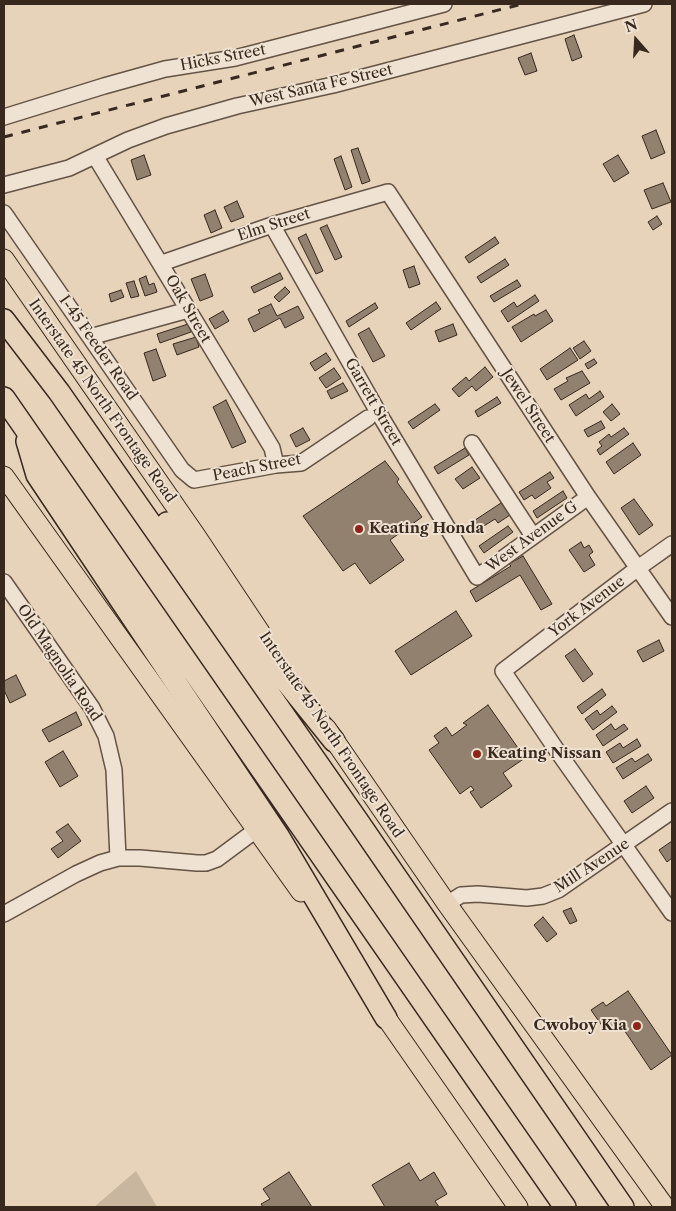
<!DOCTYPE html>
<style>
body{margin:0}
#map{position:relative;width:676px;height:1211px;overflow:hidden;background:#e6d3b9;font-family:"Libre Caslon Text",serif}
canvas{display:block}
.frame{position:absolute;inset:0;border:5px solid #38281d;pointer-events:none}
.north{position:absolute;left:611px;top:15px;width:50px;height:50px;-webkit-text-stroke:4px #efe2d2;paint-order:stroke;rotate:341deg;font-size:14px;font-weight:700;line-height:20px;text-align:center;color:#38281d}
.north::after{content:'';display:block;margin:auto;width:18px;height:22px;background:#38281d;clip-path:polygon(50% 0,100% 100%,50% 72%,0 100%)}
</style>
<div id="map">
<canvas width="676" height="1211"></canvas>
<div class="frame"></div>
<div class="north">N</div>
</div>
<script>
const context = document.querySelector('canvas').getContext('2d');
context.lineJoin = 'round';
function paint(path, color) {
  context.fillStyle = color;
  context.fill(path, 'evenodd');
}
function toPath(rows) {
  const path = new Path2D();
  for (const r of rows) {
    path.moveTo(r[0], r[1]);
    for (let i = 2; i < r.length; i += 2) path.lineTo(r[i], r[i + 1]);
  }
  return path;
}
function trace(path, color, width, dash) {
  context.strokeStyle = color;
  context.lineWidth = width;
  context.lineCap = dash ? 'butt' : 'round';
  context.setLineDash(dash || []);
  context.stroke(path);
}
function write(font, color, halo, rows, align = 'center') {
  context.font = font + ' "Libre Caslon Text",serif';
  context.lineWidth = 4;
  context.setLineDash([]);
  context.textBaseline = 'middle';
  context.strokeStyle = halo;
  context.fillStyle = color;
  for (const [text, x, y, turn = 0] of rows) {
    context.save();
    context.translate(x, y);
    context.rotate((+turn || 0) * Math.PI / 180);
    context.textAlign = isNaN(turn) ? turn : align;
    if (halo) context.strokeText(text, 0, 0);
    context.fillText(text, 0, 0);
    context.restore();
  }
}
paint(toPath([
 [136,1171,157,1207,94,1207]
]), '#c8b69e');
const building = toPath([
 [574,35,582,57,572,61,565,39,574,35],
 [531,53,537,71,525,75,518,58,531,53],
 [656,130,665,153,651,159,642,136,656,130],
 [358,148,370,181,362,184,351,150,358,148],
 [144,155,151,175,137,180,131,160,144,155],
 [618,155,629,173,614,182,603,164,618,155],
 [341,156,352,187,345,190,334,159,341,156],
 [663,183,671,202,652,209,644,190,663,183],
 [237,201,244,217,231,222,224,207,237,201],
 [215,210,222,228,211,233,204,215,215,210],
 [657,216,662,224,653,230,648,222,657,216],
 [327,225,342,257,335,260,320,228,327,225],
 [306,234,323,271,316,274,298,238,306,234],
 [495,237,499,243,469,263,465,257,495,237],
 [505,259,509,265,481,283,477,277,505,259],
 [414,266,420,284,409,288,403,270,414,266],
 [280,273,283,279,254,293,251,287,280,273],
 [205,274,213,296,200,301,191,279,205,274],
 [146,276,149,285,154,283,157,292,145,296,139,279,146,276],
 [517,280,521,286,494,302,490,296,517,280],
 [134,281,139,296,131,298,126,283,134,281],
 [285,287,290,292,279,302,274,297,285,287],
 [121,290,124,297,111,302,109,294,121,290],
 [535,295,539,301,508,322,501,311,514,302,517,307,535,295],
 [436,302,441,309,411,330,406,323,436,302],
 [375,303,378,308,349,327,346,321,375,303],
 [271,304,277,316,298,306,304,318,285,328,280,318,254,332,248,319,260,313,258,310,271,304],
 [546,310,553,321,521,342,512,327,534,314,535,316,546,310],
 [223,311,229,321,215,329,209,319,223,311],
 [188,324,191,332,160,343,157,334,188,324],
 [453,324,457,335,439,342,435,331,453,324],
 [369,328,385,356,373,362,358,334,369,328],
 [196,337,199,347,177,355,173,344,196,337],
 [584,341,591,351,580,359,573,348,584,341],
 [570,348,578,360,547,380,540,369,570,348],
 [156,349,166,376,153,381,144,353,156,349],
 [326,353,331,360,315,371,310,363,326,353],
 [594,359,597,363,588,369,585,364,594,359],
 [485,367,493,377,476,391,472,386,459,397,452,389,466,377,469,381,485,367],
 [334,368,341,378,326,388,319,378,334,368],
 [582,371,590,383,561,400,554,389,568,381,566,378,582,371],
 [343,383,348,391,331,399,327,391,343,383],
 [600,391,604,397,576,416,569,405,586,394,589,399,600,391],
 [497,397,501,403,478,417,475,411,497,397],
 [226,400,246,442,232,448,213,407,226,400],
 [435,404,440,410,413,429,408,422,435,404],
 [612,404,620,414,611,421,603,412,612,404],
 [601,421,605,428,588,437,584,430,601,421],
 [303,428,310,440,296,447,290,435,303,428],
 [624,428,629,434,600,455,597,450,602,446,599,442,609,434,611,437,624,428],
 [633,443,641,455,614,474,606,462,633,443],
 [465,448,469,455,438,474,434,467,465,448],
 [385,461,399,479,397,482,422,517,390,540,404,560,370,584,355,563,343,571,303,516,385,461],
 [472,467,480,478,463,489,455,479,472,467],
 [550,472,554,478,547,482,551,488,535,499,532,495,524,500,519,492,550,472],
 [563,491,567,498,537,518,533,511,563,491],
 [634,499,653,525,639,535,621,508,634,499],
 [501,503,510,515,498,523,495,519,471,534,466,526,501,503],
 [508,526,513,532,484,553,479,546,508,526],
 [581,542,584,548,589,545,593,552,589,555,595,565,584,572,569,550,581,542],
 [523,556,552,604,541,610,520,575,476,602,470,591,511,566,509,564,523,556],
 [456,611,472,636,411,675,395,651,456,611],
 [659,640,664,651,643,662,637,651,659,640],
 [575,649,593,674,583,682,565,656,575,649],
 [16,675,26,695,10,703,4,690,4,681,16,675],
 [602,689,606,695,582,714,577,707,602,689],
 [488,705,525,758,503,773,512,786,481,808,470,792,474,790,471,786,460,794,429,750,439,743,434,736,446,727,452,736,467,725,463,723,488,705],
 [612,706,617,712,593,730,585,719,597,710,600,715,612,706],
 [76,712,82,725,49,742,42,730,76,712],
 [611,724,615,730,624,724,628,729,603,746,596,735,611,724],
 [637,739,641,746,613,763,606,752,620,743,623,748,637,739],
 [63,751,78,776,60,787,45,762,63,751],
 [648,754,652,760,623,779,616,768,632,758,635,762,648,754],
 [646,786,654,798,632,813,624,801,646,786],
 [68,824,81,841,58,858,51,849,63,841,56,832,68,824],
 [672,841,672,858,667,862,659,850,672,841],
 [571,908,577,921,570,924,563,911,571,908],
 [543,917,557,934,547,942,534,925,543,917],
 [628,991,672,1055,651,1070,618,1021,605,1030,591,1010,603,1002,606,1006,628,991],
 [409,1163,420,1181,434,1172,447,1194,435,1201,439,1207,385,1207,372,1185,409,1163],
 [289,1172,312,1207,263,1207,261,1204,270,1199,263,1189,289,1172]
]);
paint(building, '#92816e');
trace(building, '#38281d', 1);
const minor = toPath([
 [4,117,104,86,165,69,235,58,444,4],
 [95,156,272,448,276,465],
 [4,185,69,168,128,140,166,126,237,106,333,85,644,4],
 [4,213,182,470,194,480,276,465,301,463,368,418],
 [272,225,378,412,477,577,588,497],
 [162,263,272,225,388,192,588,497,672,617],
 [90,337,188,310],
 [472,443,533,536],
 [672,544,638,568,503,671,558,752,672,913],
 [4,582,92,708,106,736,114,770,118,858,100,863,76,874,4,914],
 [118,858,140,858,197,863,206,863,217,859,256,830],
 [447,904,461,895,478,894,527,898,543,896,558,890,672,811]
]);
const major = toPath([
 [4,259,196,536,260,632],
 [4,476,301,892],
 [326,728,447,904,665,1207],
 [378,1006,518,1207]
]);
const highway = toPath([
 [4,320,59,392,357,820,623,1207],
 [4,398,565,1207],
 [27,441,37,475,279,837,386,1018],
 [167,523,280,674,334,741]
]);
trace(minor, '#645344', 18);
trace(major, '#38281d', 21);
trace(highway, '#38281d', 24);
trace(minor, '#efe2d2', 15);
trace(major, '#e6d3b9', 19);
trace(highway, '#e6d3b9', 21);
trace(toPath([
 [4,137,522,4]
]), '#38281d', 3, [9, 9]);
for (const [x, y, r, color] of [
 [359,529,5,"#8f2418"],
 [477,754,5,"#8f2418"],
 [637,1026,5,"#8f2418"]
]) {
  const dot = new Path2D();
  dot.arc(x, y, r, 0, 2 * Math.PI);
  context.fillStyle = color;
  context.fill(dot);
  trace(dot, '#efe2d2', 2);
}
write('15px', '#38281d', '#efe2d2', [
 ["Hicks Street",223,58,-11],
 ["West Santa Fe Street",321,86,-13],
 ["Elm Street",274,225,-18],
 ["Oak Street",188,309,60],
 ["I-45 Feeder Road",98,348,55],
 ["Interstate 45 North Frontage Road",102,401,55],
 ["Garrett Street",373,402,60],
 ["Jewel Street",528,406,57],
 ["Peach Street",257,468,-11],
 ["West Avenue G",532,537,-36],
 ["York Avenue",587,607,-37],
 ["Old Magnolia Road",59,663,56],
 ["Interstate 45 North Frontage Road",331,735,56],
 ["Mill Avenue",592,866,-33]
]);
write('bold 15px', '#38281d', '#efe2d2', [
 ["Keating Honda",369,529],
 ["Keating Nissan",487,754],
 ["Cwoboy Kia",627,1026,"right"]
], 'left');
</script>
